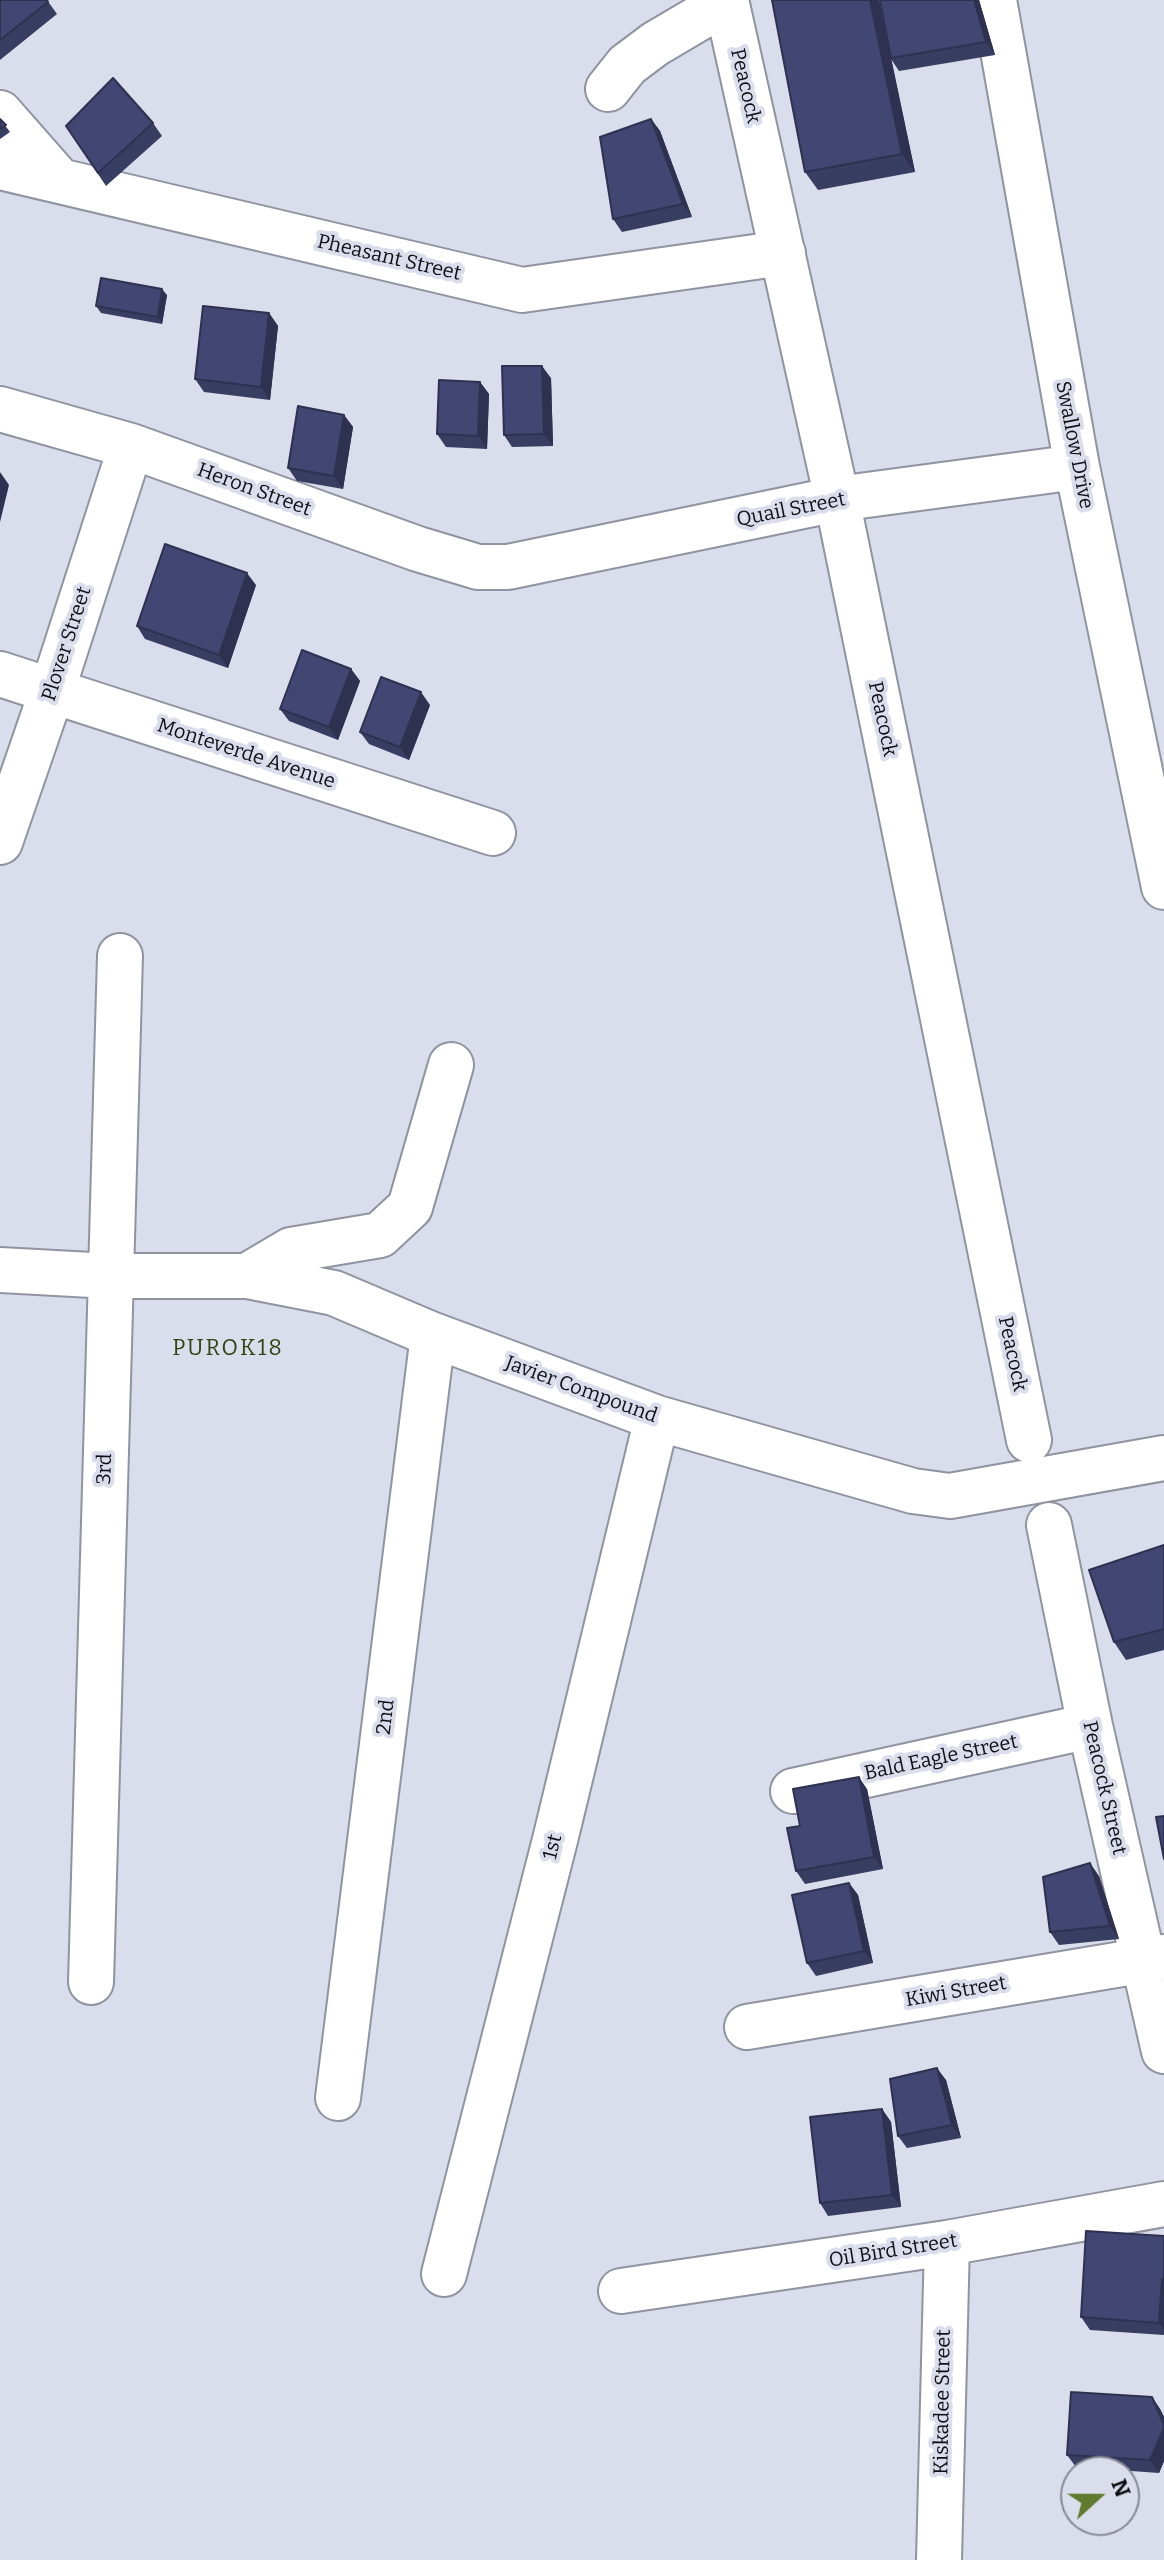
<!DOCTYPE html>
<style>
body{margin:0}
#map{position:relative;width:1164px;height:2560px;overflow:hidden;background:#daddeb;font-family:Bitter,serif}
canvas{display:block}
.north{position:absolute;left:1060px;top:2456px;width:80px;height:80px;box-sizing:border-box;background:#daddeb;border:2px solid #898b95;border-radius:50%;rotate:69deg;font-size:22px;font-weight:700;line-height:32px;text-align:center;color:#0f0f14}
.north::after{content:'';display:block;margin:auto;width:28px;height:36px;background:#5f7b2f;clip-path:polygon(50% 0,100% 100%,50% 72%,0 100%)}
</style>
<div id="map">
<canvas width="1164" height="2560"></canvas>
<div class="north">N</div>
</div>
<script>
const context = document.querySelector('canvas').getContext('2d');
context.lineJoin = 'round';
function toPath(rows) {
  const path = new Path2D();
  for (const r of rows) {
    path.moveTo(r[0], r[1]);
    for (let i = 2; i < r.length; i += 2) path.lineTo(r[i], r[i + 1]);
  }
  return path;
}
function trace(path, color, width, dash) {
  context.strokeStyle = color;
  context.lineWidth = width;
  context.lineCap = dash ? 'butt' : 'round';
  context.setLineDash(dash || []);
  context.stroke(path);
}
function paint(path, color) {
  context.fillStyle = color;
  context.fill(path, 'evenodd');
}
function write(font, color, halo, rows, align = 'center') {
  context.font = font + ' Bitter,serif';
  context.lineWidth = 8;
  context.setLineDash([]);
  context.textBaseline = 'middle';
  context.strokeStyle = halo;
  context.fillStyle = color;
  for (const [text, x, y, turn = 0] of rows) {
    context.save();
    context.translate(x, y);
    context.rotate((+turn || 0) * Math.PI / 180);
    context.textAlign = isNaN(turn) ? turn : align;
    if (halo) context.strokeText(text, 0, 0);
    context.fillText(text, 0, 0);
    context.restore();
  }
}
const minor = toPath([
 [726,0,837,499,1029,1440],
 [994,0,1077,467,1164,887],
 [608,89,627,65,655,44,726,2],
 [0,113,58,179],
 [0,167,522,290,783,253],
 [0,409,131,446,418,549,478,567,508,567,837,499,1077,467],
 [0,674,493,833],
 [0,842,52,691,131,446],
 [0,1270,110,1276,247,1276,334,1293,433,1335,657,1418,913,1491,950,1496,1164,1458],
 [247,1276,291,1250,380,1235,410,1207,451,1065],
 [1049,1525,1090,1726,1164,2051],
 [793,1791,1090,1726],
 [91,1982,120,956],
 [747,2027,1164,1957],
 [338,2098,433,1335],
 [444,2274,556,1836,657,1418],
 [621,2291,947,2243,1164,2204],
 [939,2560,947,2243]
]);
trace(minor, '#9093a0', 48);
trace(minor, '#fff', 44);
paint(toPath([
 [0,0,47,0,57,14,0,60],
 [772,0,879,0,889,49,880,0,979,0,995,55,899,71,891,59,915,172,818,190,805,172],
 [0,119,10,132,0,139],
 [651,119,660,131,692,217,622,232,613,219],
 [153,123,162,136,106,186,66,126],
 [167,295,162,324,101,313,96,306],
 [269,313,278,326,270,400,204,392,195,379],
 [551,378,553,446,512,447,504,435],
 [480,382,489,394,487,449,446,447,437,434],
 [344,415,353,427,343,489,297,481,288,468],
 [256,585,228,668,145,639,137,626],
 [351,669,360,681,338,740,289,721,280,709],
 [430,705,409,760,369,744,360,732],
 [1164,1545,1164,1650,1126,1660,1114,1642],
 [867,1789,883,1869,805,1884,796,1871,800,1826],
 [1099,1876,1119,1939,1059,1945,1050,1932],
 [849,1883,858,1895,873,1963,816,1976,807,1963],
 [946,2080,961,2138,907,2148,898,2136],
 [882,2109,891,2122,901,2207,828,2216,820,2203],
 [1164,2236,1164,2335,1090,2330,1081,2317],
 [1152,2397,1160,2409,1164,2417,1164,2461,1159,2473,1076,2467,1067,2455]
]), '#383d62');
paint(toPath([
 [870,0,879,0,915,172,902,154],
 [974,0,979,0,995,55,986,42],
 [651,119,660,131,692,217,683,204],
 [162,289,167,295,162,324,158,317],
 [269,313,278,326,270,400,261,387],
 [542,366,551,378,553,446,544,434],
 [480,382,489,394,487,449,478,436],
 [344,415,353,427,343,489,334,476],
 [0,472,9,485,0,522],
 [247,573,256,585,228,668,219,655],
 [351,669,360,681,338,740,329,727],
 [421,692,430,705,409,760,400,747],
 [859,1777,867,1789,883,1869,874,1857],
 [1090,1863,1099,1876,1119,1939,1110,1926],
 [849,1883,858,1895,873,1963,864,1951],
 [937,2068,946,2080,961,2138,952,2125],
 [882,2109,891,2122,901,2207,892,2195],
 [1162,2279,1164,2281,1164,2330,1159,2323],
 [1152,2397,1160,2409,1164,2417,1164,2425],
 [1164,2428,1164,2461,1159,2473,1150,2460]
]), '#2e3250');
const building = toPath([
 [0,0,47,0,48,2,0,40,0,0],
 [772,0,870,0,902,154,805,172,772,0],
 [880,0,974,0,986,42,891,58,880,0],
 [113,78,153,123,98,173,66,126,113,78],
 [0,119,6,125,0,129,0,119],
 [651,119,683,204,613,219,600,137,651,119],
 [101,278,162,289,158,317,96,306,101,278],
 [203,306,269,313,261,387,195,379,203,306],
 [502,366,542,366,544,434,504,435,502,366],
 [439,380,480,382,478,436,437,434,439,380],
 [298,406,344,415,334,476,288,468,298,406],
 [165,544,247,573,219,655,137,626,165,544],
 [302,650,351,669,329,727,280,709,302,650],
 [381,677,421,692,400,747,360,732,381,677],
 [1164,1545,1164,1629,1114,1642,1089,1570,1164,1545],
 [859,1777,874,1857,796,1871,787,1828,800,1826,793,1789,859,1777],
 [1164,1816,1164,1859,1156,1817,1164,1816],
 [1090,1863,1110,1926,1050,1932,1043,1877,1090,1863],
 [849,1883,864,1951,807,1963,792,1895,849,1883],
 [937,2068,952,2125,898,2136,890,2079,937,2068],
 [882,2109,892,2195,820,2203,810,2117,882,2109],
 [1086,2231,1164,2236,1164,2279,1162,2279,1159,2323,1081,2317,1086,2231],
 [1071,2392,1152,2397,1164,2425,1164,2428,1150,2460,1067,2455,1071,2392]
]);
paint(building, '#414772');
trace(building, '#2e3250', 2);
write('20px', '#0f0f14', '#daddeb', [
 ["Peacock",745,86,77],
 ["Pheasant Street",389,258,13],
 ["Swallow Drive",1074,445,79],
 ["Heron Street",254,490,20],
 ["Quail Street",791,510,-11],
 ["Plover Street",67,644,-72],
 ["Peacock",882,719,78],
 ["Monteverde Avenue",246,754,18],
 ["Peacock",1012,1354,78],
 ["Javier Compound",581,1390,20],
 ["3rd",105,1469,-88],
 ["2nd",386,1717,-83],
 ["Bald Eagle Street",941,1758,-12],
 ["Peacock Street",1104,1788,77],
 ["1st",553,1847,-76],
 ["Kiwi Street",956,1992,-10],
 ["Oil Bird Street",893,2251,-9],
 ["Kiskadee Street",943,2402,-89]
]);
context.letterSpacing = '2px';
write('22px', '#31430e', '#daddeb', [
 ["PUROK18",228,1349]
]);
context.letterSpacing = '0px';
</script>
